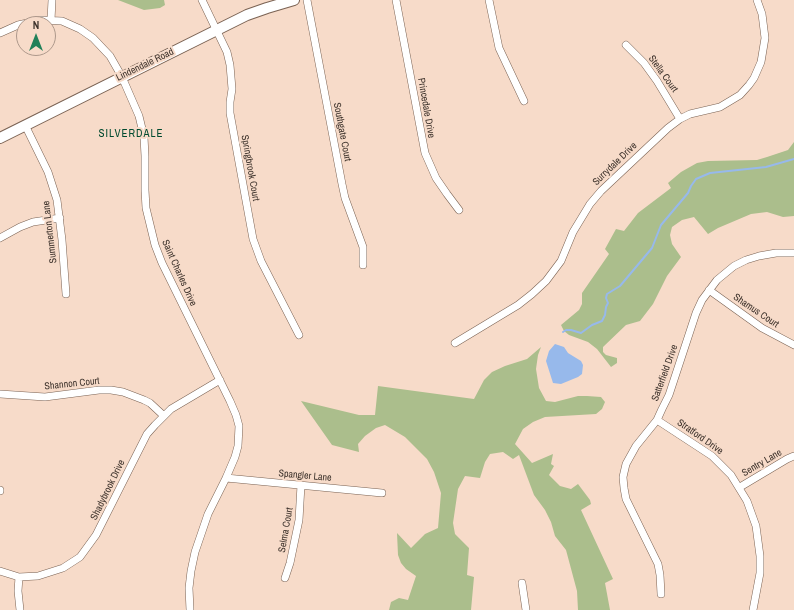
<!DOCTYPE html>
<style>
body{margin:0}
#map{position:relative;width:794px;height:610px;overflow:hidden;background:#f7dbc9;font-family:"Archivo Narrow",sans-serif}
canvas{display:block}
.north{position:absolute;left:16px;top:16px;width:40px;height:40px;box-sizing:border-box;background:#f7dbc9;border:1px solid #ad988b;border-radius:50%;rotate:0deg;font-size:11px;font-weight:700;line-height:16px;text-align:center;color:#3f342d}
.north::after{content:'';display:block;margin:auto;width:14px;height:18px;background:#218159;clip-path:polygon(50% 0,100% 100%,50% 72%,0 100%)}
</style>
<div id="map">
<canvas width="794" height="610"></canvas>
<div class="north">N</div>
</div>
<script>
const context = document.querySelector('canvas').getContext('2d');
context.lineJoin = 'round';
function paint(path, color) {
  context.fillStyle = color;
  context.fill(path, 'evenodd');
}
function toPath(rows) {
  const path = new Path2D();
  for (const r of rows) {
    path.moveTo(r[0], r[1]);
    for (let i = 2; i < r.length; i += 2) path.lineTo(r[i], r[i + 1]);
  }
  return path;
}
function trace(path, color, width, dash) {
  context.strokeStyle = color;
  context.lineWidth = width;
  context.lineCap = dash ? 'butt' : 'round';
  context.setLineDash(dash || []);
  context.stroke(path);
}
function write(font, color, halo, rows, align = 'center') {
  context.font = font + ' "Archivo Narrow",sans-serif';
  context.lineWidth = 4;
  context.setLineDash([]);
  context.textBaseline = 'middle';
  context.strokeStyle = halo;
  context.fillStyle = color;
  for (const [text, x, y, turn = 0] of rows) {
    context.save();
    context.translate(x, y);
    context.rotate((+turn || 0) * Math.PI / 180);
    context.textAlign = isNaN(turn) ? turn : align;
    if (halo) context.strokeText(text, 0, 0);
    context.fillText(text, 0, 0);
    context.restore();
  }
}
paint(toPath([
 [118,0,164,0,165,5,160,8,144,10],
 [794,142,794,216,783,217,767,212,751,214,718,228,708,234,694,217,682,220,672,227,670,235,672,244,681,257,667,276,653,304,640,321,626,325,603,347,603,352,606,355,617,358,617,363,611,367,597,349,588,342,569,335,564,331,561,325,579,310,582,304,582,293,609,254,605,249,616,229,624,231,638,213,671,188,668,183,681,172,697,163,708,161,757,160,767,157,788,150],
 [541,347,538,355,536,369,539,388,546,401,555,402,578,396,587,396,601,397,605,402,602,409,596,414,545,417,533,422,523,429,515,444,532,463,553,454,551,464,554,466,549,475,560,486,571,489,578,484,590,500,591,504,581,510,613,579,605,583,610,610,578,610,577,591,566,550,555,536,551,522,545,510,534,495,519,455,513,459,503,452,490,454,485,462,480,478,465,476,458,489,453,523,455,534,469,548,467,575,474,577,471,610,389,610,391,602,399,598,408,600,416,576,406,569,401,563,398,555,397,533,411,548,425,534,438,528,441,493,434,472,427,459,405,437,385,425,376,428,365,436,358,444,359,452,332,445,301,401,359,415,375,415,378,386,474,399,484,380,492,372,505,366,527,359]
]), '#abbe8c');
paint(toPath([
 [555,344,564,347,568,353,581,361,583,365,582,374,578,377,561,384,553,383,546,361,549,351]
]), '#97b9eb');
trace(toPath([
 [563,332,566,330,571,330,581,333,592,325,602,321,605,315,606,307,608,303,606,298,607,294,620,286,652,248,661,225,688,193,691,186,696,179,710,173,766,167,794,159]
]), '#97b9eb', 2);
const street = toPath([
 [202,0,227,52,230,65,232,89,230,102,230,113,253,239,261,261,299,335],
 [307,0,342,184,345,198,363,247,363,265],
 [396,0,425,153,436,178,447,194,459,210],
 [489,0,499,48,524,101],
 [51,20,52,0],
 [0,33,18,25,41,20,62,21,80,29,93,38,110,56,122,77,139,116,144,137,145,156,145,190,146,208,155,245,162,263,230,401,236,415,239,426,238,446,235,457,226,478,208,514,195,552,191,571,189,588,190,610],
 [626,45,644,63,657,81,680,119],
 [25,125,48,172,57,200,62,240,66,294],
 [0,238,20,227,33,222,60,218],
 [709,290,762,328,794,345],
 [455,343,518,305,532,294,546,281,561,261,573,232,590,204,601,191,668,128,680,119,690,114,720,107,740,95,749,85,754,78,761,62,765,38,762,14,757,0],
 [0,394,45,397,99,390,111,390,123,392,144,400,150,403,164,416],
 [657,420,712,456,731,475,747,501,756,526,760,556,760,573,753,610],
 [226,478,382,493],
 [740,487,787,459,794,456],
 [0,491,0,490],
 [0,571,19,577,38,576,63,568,80,557,96,535,147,434,155,425,171,409,220,380],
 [19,577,18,591,20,610],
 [285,578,290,563,299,520,301,485],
 [522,583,526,610],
 [661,594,660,575,658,564,626,499,624,488,623,477,626,464,636,446,657,420,662,409,669,395,696,313,702,300,717,280,734,266,746,260,759,256,776,253,794,253]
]);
const secondary = toPath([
 [0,138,247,15,267,8,294,0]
]);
trace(street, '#7a6253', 8);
trace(secondary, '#7a6253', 12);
trace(street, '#fff', 7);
trace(secondary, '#fff', 10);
write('10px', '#3f342d', '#f7dbc9', [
 ["Lindendale Road",145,65,-26],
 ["Stella Court",663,74,54],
 ["Princedale Drive",426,108,80],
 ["Southgate Court",342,132,79],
 ["Surrydale Drive",615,164,-44],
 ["Springbrook Court",250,168,80],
 ["Summerton Lane",50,232,-97],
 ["Saint Charles Drive",179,273,66],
 ["Shamus Court",756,311,34],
 ["Satterfield Drive",665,373,-70],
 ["Shannon Court",72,384,-6],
 ["Stratford Drive",700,437,35],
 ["Sentry Lane",762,463,-30],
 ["Spangler Lane",305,476,5],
 ["Shadybrook Drive",108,490,-64],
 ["Selma Court",286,530,-80]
]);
context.letterSpacing = '1px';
write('11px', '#014a2f', '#f7dbc9', [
 ["SILVERDALE",131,134]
]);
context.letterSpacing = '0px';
</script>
